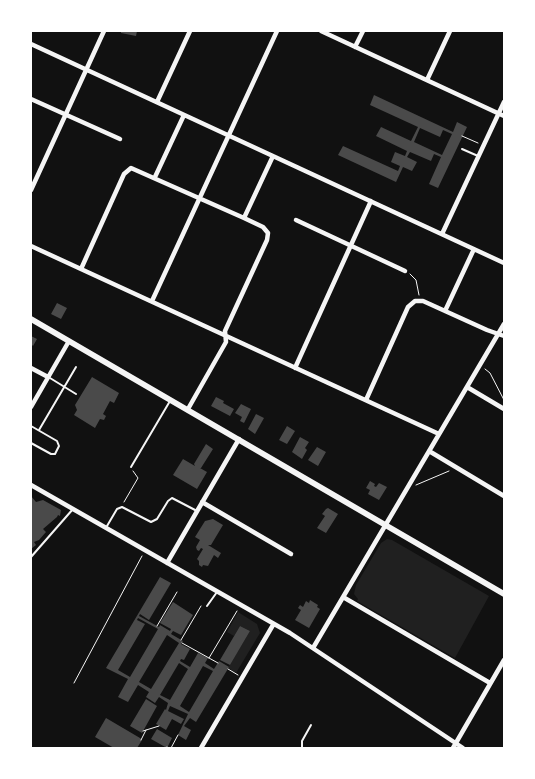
<!DOCTYPE html>
<style>
body{margin:0}
#map{position:relative;width:535px;height:779px;overflow:hidden;background:#111;font-family:"Source Sans 3",sans-serif}
canvas{display:block}
.frame{position:absolute;inset:0;border:32px solid #fff;pointer-events:none}
</style>
<div id="map">
<canvas width="535" height="779"></canvas>
<div class="frame"></div>
</div>
<script>
const context = document.querySelector('canvas').getContext('2d');
context.lineJoin = 'round';
function paint(path, color) {
  context.fillStyle = color;
  context.fill(path, 'evenodd');
}
function toPath(rows) {
  const path = new Path2D();
  for (const r of rows) {
    path.moveTo(r[0], r[1]);
    for (let i = 2; i < r.length; i += 2) path.lineTo(r[i], r[i + 1]);
  }
  return path;
}
function trace(path, color, width, dash) {
  context.strokeStyle = color;
  context.lineWidth = width;
  context.lineCap = dash ? 'butt' : 'round';
  context.setLineDash(dash || []);
  context.stroke(path);
}
paint(toPath([
 [387,539,392,540,489,596,455,658,357,601,358,599,354,594,356,585,381,543],
 [238,612,257,624,260,633,236,673,228,668,250,631,240,626,234,636,227,632]
]), '#202020');
paint(toPath([
 [121,31,137,31,136,36,121,33],
 [374,95,453,132,457,122,467,127,438,188,429,184,441,157,434,154,431,161,410,152,407,157,417,162,412,171,403,167,396,182,338,155,343,146,398,171,400,166,391,162,395,152,405,156,407,151,376,136,381,127,411,141,418,127,370,105],
 [420,128,440,137,443,130,452,134,442,155,414,142],
 [57,303,67,308,61,319,51,314],
 [31,336,37,339,33,346,31,344],
 [92,377,119,393,114,403,110,401,103,414,106,416,104,420,100,419,95,428,74,415,77,410,75,405],
 [216,397,224,401,223,403,234,409,230,416,211,406],
 [241,404,251,409,244,423,240,421,242,417,235,413],
 [256,414,264,418,255,434,248,429],
 [287,426,295,431,287,444,279,440],
 [300,437,309,442,305,448,307,450,302,459,292,452],
 [206,444,213,449,201,468,200,468,207,472,197,489,173,475,183,459,195,466,194,464],
 [317,447,326,452,318,466,308,460],
 [370,481,375,484,374,486,376,487,379,483,387,487,379,500,368,494,370,490,366,488],
 [31,496,36,502,43,500,61,510,60,516,58,515,57,517,43,529,46,532,39,540,34,542,36,545,31,549],
 [328,508,338,514,326,533,317,528,325,516,322,514,326,509],
 [213,519,223,525,211,545,208,545,221,553,218,558,214,555,208,566,203,565,202,567,199,565,199,561,197,559,203,549,201,548,199,551,197,550,196,547,200,540,195,537,205,521],
 [160,577,171,583,149,620,140,614,139,616,159,627,160,625,170,631,171,629,160,623,173,602,193,615,181,635,173,631,171,634,183,641,181,644,190,649,184,660,181,659,180,661,190,667,198,653,208,658,205,663,214,669,219,661,229,667,196,722,190,718,184,726,191,730,186,740,178,735,188,714,170,706,168,711,184,719,181,724,172,719,166,730,156,724,165,709,166,710,168,703,159,697,155,703,146,697,149,692,138,685,128,702,118,697,128,679,106,668],
 [138,618,158,629,130,677,118,670,145,624,137,620],
 [167,635,179,643,151,689,139,682],
 [179,663,188,669,170,700,160,695],
 [203,666,213,671,189,712,180,706],
 [310,600,318,605,317,607,320,609,309,628,295,620,301,610,298,608,300,605,303,607,306,601,309,603],
 [240,626,250,631,230,665,220,660],
 [146,699,157,706,142,733,130,726],
 [106,718,140,738,142,740,137,748,114,748,95,737],
 [157,729,172,738,167,748,151,739]
]), '#4a4a4a');
trace(toPath([
 [462,136,478,143],
 [410,274,416,280,419,295],
 [485,369,490,373,504,400],
 [416,485,449,471],
 [124,502,138,478,133,471],
 [157,626,177,592],
 [181,640,201,606],
 [182,643,218,663],
 [209,658,237,611],
 [228,669,238,675],
 [74,683,142,556],
 [143,731,159,726],
 [141,740,146,730],
 [167,747,169,748],
 [171,748,178,735]
]), '#f5f5f5', 1);
trace(toPath([
 [462,149,478,156],
 [50,378,76,394],
 [31,426,57,441,59,446,55,454,51,454,31,443],
 [39,430,76,367],
 [131,467,170,401],
 [107,526,117,509,122,507,151,522,157,519,168,501,172,498,197,511],
 [31,557,73,509],
 [207,606,217,592],
 [302,748,302,741,311,725]
]), '#f5f5f5', 2);
trace(toPath([
 [321,31,504,116],
 [31,44,504,263],
 [355,47,363,31],
 [427,80,450,31],
 [31,99,120,139],
 [157,102,190,31],
 [155,177,184,115],
 [31,190,104,31],
 [244,218,273,156],
 [296,220,405,271],
 [442,234,504,102],
 [31,246,439,434],
 [81,269,124,174,131,168,244,218,263,227,268,233,267,240,225,331,226,342,188,409],
 [152,301,277,31],
 [445,311,474,249],
 [31,368,48,377],
 [295,368,371,201],
 [467,387,504,409],
 [366,400,408,307,415,301,423,301,487,330,504,336],
 [31,407,69,341],
 [429,451,504,496],
 [31,485,290,633,463,748],
 [202,502,291,554],
 [167,563,239,439],
 [343,597,490,683],
 [313,648,504,324],
 [201,748,273,625],
 [453,748,504,660]
]), '#f5f5f5', 4.5);
trace(toPath([
 [31,319,504,594]
]), '#f5f5f5', 5.5);
</script>
